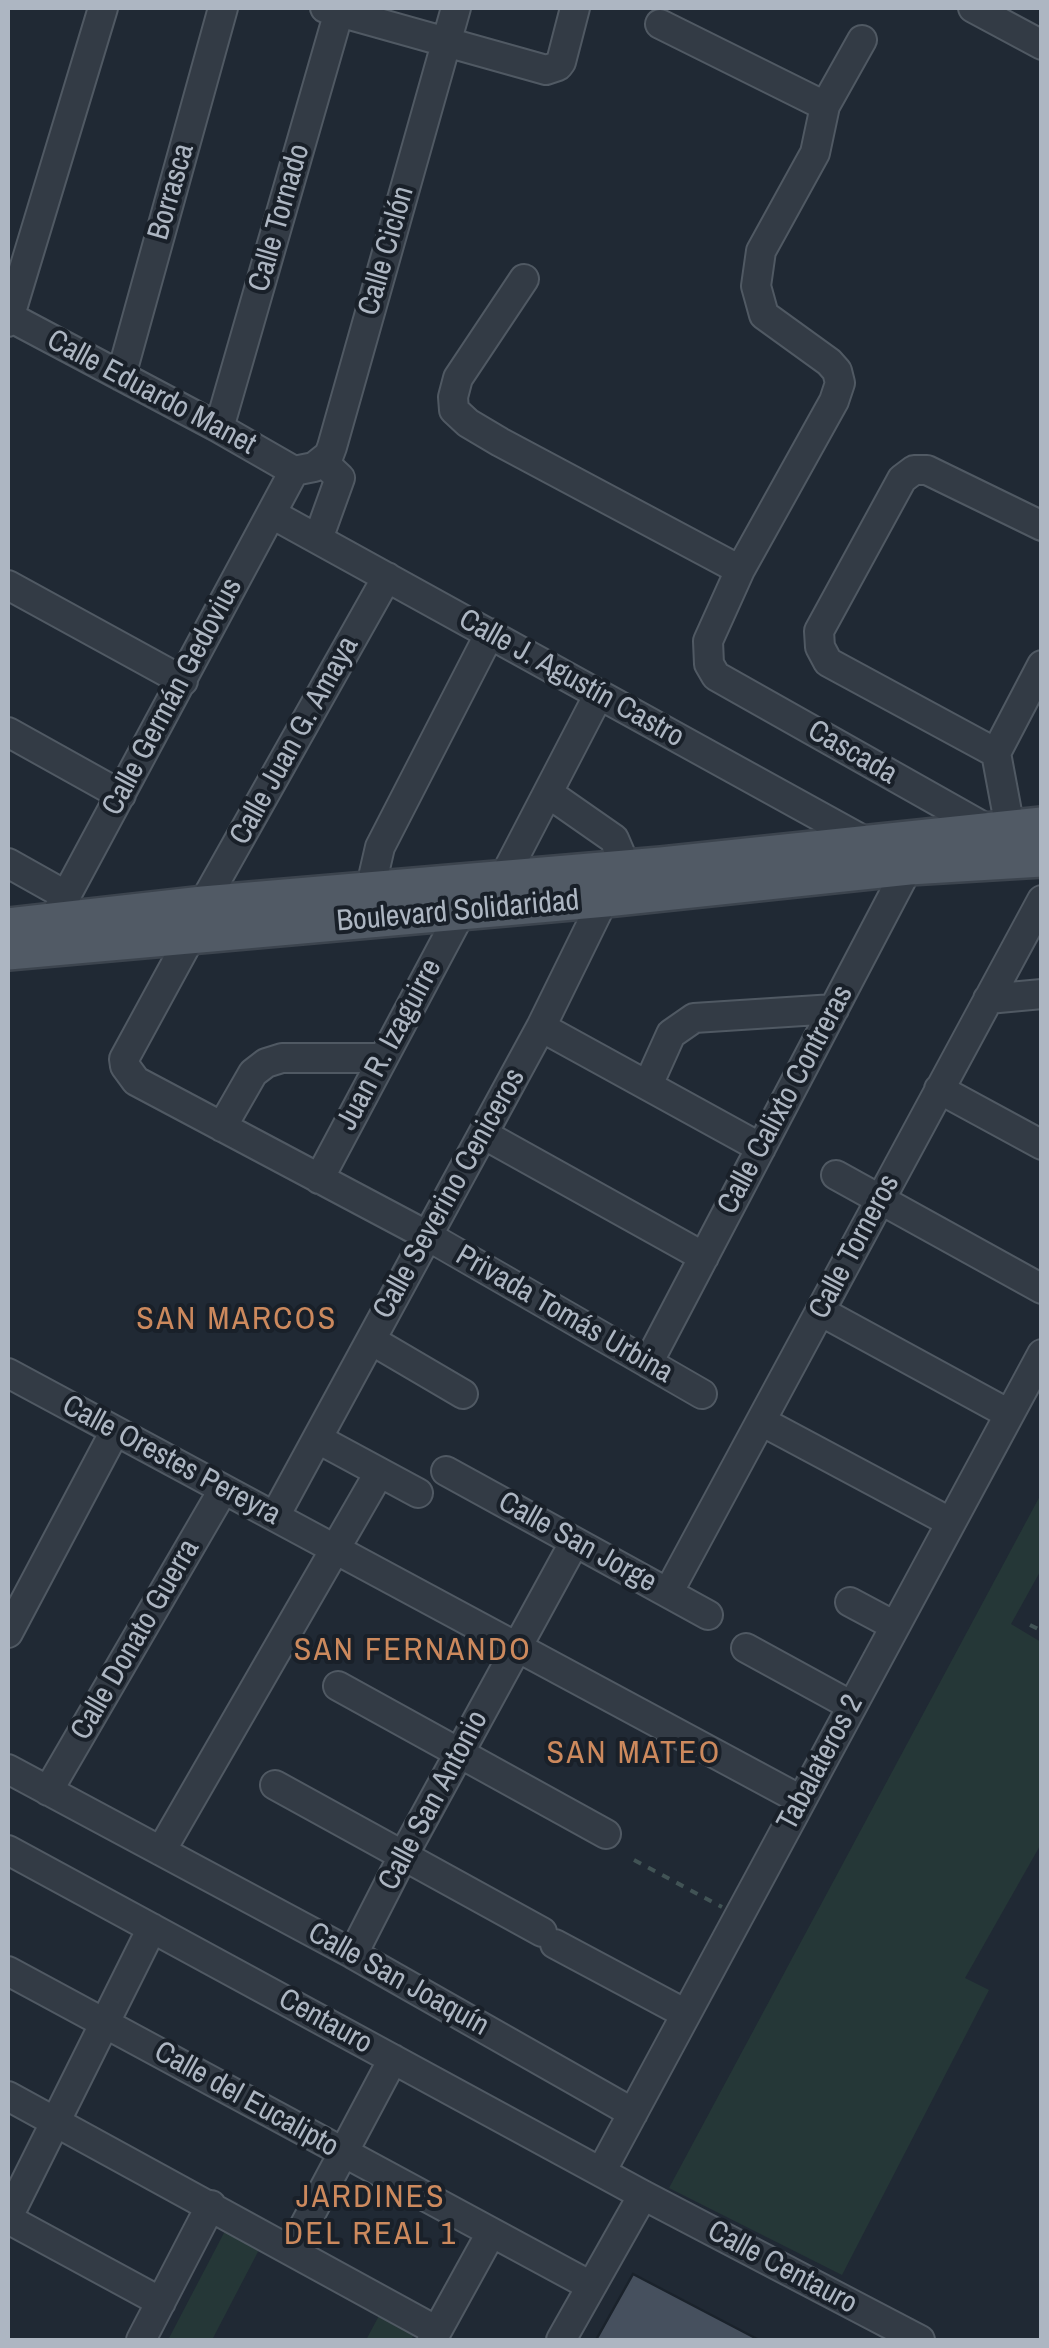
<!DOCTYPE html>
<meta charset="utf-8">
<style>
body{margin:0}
#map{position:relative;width:1049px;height:2348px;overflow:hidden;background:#202934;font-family:"Archivo Narrow",sans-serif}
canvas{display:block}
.frame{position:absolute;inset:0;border:10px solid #adb6c2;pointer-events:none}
</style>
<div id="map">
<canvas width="1049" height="2348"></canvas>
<div class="frame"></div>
</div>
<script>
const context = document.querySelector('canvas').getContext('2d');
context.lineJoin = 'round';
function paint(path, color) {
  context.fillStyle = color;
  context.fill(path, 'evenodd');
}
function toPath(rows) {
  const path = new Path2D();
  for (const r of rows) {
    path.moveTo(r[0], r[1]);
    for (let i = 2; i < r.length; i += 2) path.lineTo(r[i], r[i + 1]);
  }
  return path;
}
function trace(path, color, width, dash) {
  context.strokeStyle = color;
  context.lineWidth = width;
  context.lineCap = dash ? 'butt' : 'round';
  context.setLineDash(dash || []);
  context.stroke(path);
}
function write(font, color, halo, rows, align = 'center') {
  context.font = font + ' "Archivo Narrow",sans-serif';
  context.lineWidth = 8;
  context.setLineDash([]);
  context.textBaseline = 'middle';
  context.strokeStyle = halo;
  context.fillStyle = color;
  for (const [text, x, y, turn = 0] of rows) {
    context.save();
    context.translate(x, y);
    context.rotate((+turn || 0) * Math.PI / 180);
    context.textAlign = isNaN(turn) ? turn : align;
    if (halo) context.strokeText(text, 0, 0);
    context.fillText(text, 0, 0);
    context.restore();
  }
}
paint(toPath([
 [1041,1494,1041,1570,1011,1624,1041,1642,1041,1844,965,1978,989,1990,842,2275,669,2188],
 [226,2229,261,2246,212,2340,168,2340],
 [381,2312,416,2330,411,2340,366,2340]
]), '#253737');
const building = toPath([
 [633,2274,759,2340,596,2340,633,2274]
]);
paint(building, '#46505e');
trace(building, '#1a222b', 2.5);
const minor = toPath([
 [325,8,546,70,558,66,561,62,575,8],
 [973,8,1042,45],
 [660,24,825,106,815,153,761,251,756,286,764,315,829,362,837,371,840,383,834,401,740,570,708,641,709,664,716,676,989,830],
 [825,106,862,40],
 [524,279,458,378,453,397,454,410,468,423,500,442,740,570],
 [8,316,219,428,294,471],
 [8,322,103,8],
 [121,376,223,8],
 [219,428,340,8],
 [294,471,314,467,329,455,332,447,456,8],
 [272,514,870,844],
 [318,539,340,478,323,462],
 [387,577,203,904,191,936,124,1059,125,1066,136,1081,426,1235,702,1394],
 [8,585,183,681],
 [8,732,121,795],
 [996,753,828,662,820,647,819,631,902,479,914,470,927,470,1042,526],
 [1010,828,996,753,1042,665],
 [8,863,65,895],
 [503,879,599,694],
 [385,908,374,873,380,847,490,633],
 [52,922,294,471],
 [988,999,1042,994],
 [541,1027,761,1148],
 [648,1085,671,1034,694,1018,834,1009],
 [939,1089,1042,1145],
 [222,1127,253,1073,266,1063,282,1058,382,1058],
 [483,1134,704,1257],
 [836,1175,1042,1289],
 [319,1179,461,912],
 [820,1311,1009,1414],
 [371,1340,463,1394],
 [648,1363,916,852],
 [8,1373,801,1800],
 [761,1421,950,1522],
 [318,1439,418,1493],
 [446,1471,708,1615],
 [275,1516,541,1027,619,868,620,853,614,839,548,793],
 [668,1593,1042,900],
 [850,1602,895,1626],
 [8,1633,115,1431],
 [746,1648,852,1706],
 [338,1686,606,1834],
 [8,1769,353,1954,633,2113],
 [275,1785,542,1932],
 [48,1791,223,1490],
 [8,1850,643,2195,920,2340],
 [161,1851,379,1473],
 [555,1944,686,2014],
 [353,1954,403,1856,574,1543],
 [8,1971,591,2286],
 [8,2096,437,2331],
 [601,2172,1042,1354],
 [8,2217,152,1928],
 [8,2219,161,2302],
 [292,2249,393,2059],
 [141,2340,211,2205],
 [432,2340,491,2233],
 [561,2340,643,2195]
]);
const major = toPath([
 [8,926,203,904,661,865,1042,825],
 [8,952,606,899,909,867,1042,859]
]);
trace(minor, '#505963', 32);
trace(major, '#3c444e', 40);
trace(toPath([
 [1030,1625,1042,1631],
 [634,1860,722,1907]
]), '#415355', 4, [8, 8]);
trace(minor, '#333b45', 28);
trace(major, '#515a65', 35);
write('30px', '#adb6c2', '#192029', [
 ["Borrasca",172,192,-74],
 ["Calle Tornado",280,218,-74],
 ["Calle Ciclón",387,251,-74],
 ["Calle Eduardo Manet",151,393,28],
 ["Calle J. Agustín Castro",571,679,29],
 ["Calle Germán Gedovius",173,697,-62],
 ["Calle Juan G. Amaya",295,741,-61],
 ["Cascada",852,753,30],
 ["Boulevard Solidaridad",458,912,-5],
 ["Juan R. Izaguirre",390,1045,-62],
 ["Calle Calixto Contreras",786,1100,-62],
 ["Calle Severino Ceniceros",450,1194,-61],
 ["Calle Torneros",855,1247,-62],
 ["Privada Tomás Urbina",564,1315,30],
 ["Calle Orestes Pereyra",171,1461,28],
 ["Calle San Jorge",577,1543,29],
 ["Calle Donato Guerra",136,1640,-60],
 ["Tabalateros 2",821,1763,-62],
 ["Calle San Antonio",434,1801,-62],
 ["Calle San Joaquín",398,1980,29],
 ["Centauro",325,2022,29],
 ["Calle del Eucalipto",246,2100,29],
 ["Calle Centauro",782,2268,28]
]);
context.letterSpacing = '2.5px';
write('32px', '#cc895d', '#192029', [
 ["SAN MARCOS",237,1320],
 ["SAN FERNANDO",413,1651],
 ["SAN MATEO",634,1754],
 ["JARDINES",371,2198],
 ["DEL REAL 1",371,2235]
]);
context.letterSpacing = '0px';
</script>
